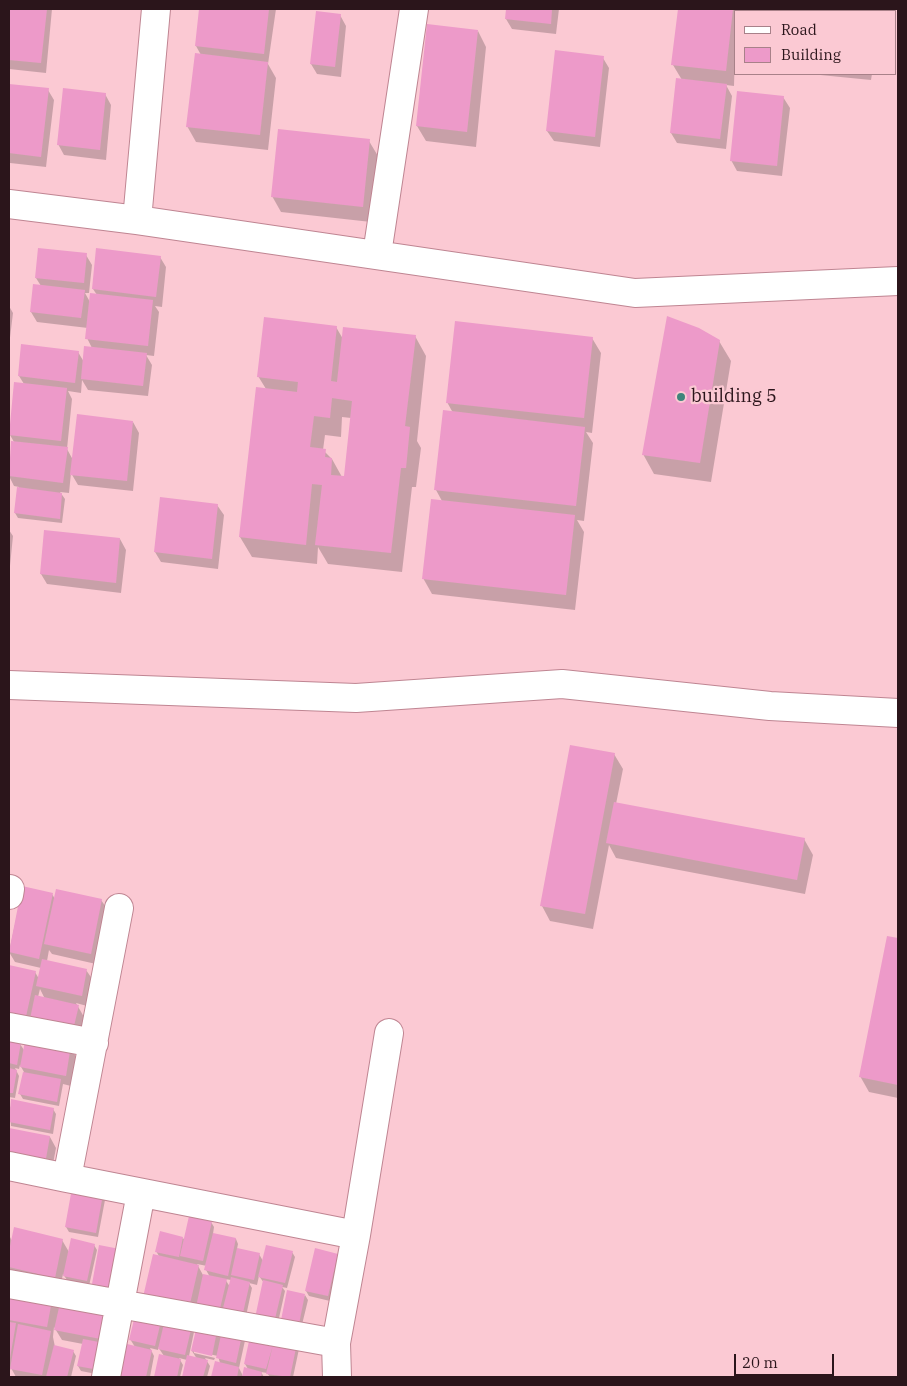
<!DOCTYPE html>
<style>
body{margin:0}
#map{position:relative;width:907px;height:1386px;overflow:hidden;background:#fbc9d3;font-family:"IBM Plex Serif",serif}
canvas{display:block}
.frame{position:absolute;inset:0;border:10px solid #2b151b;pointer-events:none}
.legend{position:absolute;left:734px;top:10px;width:162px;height:65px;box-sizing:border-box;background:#fbc9d3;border:1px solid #a88189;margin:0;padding:6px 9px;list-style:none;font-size:15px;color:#2b151b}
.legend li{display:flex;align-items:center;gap:10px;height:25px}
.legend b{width:25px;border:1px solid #a88189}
.scale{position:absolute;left:734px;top:1354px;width:100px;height:22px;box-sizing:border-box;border:2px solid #2b151b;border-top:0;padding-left:6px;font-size:15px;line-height:18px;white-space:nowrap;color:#2b151b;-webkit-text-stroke:4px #fbc9d3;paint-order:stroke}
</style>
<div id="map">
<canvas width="907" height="1386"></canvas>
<div class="frame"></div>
<ul class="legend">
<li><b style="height:6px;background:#fff"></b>Road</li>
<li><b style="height:14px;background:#ed9ac9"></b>Building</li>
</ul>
<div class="scale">20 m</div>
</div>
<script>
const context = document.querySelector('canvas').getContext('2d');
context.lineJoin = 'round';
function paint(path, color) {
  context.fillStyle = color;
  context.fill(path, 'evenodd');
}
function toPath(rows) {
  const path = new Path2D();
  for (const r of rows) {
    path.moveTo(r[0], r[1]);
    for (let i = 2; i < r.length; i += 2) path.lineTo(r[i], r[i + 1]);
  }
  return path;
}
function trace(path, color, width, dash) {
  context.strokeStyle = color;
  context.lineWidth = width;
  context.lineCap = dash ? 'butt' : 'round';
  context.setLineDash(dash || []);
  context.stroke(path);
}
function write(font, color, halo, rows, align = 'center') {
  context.font = font + ' "IBM Plex Serif",serif';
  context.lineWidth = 4.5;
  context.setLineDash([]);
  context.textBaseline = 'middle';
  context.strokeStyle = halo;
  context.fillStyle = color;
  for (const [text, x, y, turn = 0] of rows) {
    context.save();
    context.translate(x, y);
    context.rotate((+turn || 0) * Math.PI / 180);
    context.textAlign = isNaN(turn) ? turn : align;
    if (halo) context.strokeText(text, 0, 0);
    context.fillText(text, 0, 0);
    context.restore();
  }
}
paint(toPath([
 [9,9,52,9,46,73,9,69],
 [200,9,276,9,268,64,276,78,268,150,196,142,187,126,201,55,196,46],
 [508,9,559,9,556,34,512,29,506,19],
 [679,9,743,9,743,11,736,11,734,86,726,85,732,96,726,149,677,143,671,133,682,80,673,65],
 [809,9,849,9,871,11,809,11],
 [340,15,346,26,341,77,317,74,311,64],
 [478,31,486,47,476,147,426,141,417,126],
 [603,58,609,68,600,147,554,141,547,131],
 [810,74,872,74,871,80],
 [9,85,48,90,54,100,46,167,10,163,9,174],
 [105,94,111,105,106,160,64,155,58,144],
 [783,97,790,108,782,176,737,171,731,160],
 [369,141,378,156,371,222,281,212,272,196],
 [86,255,92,265,89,293,85,293,90,302,97,295,93,289,160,257,166,267,162,307,155,306,159,312,154,356,146,355,152,365,148,396,88,390,82,380,81,393,68,391,72,399,67,449,73,460,133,422,139,433,133,491,78,485,71,473,69,493,60,492,65,499,62,523,18,518,15,513,19,487,14,486,9,476,12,442,14,442,10,435,15,383,24,384,19,376,78,352,84,362,92,348,87,338,88,328,37,322,31,312,41,286,36,278],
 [9,306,13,313,9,346],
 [336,327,343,339,415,336,426,356,417,441,421,448,416,487,412,487,402,572,328,564,318,547,317,564,252,557,240,537,257,388,266,389,258,376],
 [342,417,351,418,345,477,342,477,332,459,323,450,325,435,341,437],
 [592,338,601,353,592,433,586,432,593,443,584,521,577,520,584,532,575,610,432,594,423,578,442,501,436,490,453,413,447,402],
 [719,341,731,361,711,482,654,474,643,454],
 [217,505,224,515,218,569,161,562,155,552],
 [9,530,13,536,9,576],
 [120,539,126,550,121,593,47,584,41,574],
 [614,754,623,769,616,804,804,839,813,855,805,894,616,858,609,845,593,929,550,921,542,906],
 [23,887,52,894,55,899,101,900,108,910,96,964,52,954,49,950,47,961,86,970,93,980,87,1006,76,1003,84,1017,78,1044,9,1027,9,966,35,972,39,979,41,968,15,962,9,952],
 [40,989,45,999,38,997],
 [888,937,898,939,898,1098,869,1092,860,1076],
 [9,1041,20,1044,24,1050,70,1046,76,1057,71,1086,63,1084,59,1106,23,1099,20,1094,24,1072,20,1065,19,1069,15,1068,19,1076,15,1098,9,1097],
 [9,1104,11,1108,53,1109,56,1114,53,1134,11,1126],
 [9,1129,50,1137,56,1148,51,1174,9,1165],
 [102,1195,105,1200,98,1237,69,1232,66,1227],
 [211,1222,214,1227,213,1234,236,1239,238,1244,237,1249,259,1254,263,1261,292,1252,295,1257,287,1288,282,1287,285,1291,277,1327,264,1283,259,1276,257,1285,249,1283,252,1288,245,1321,195,1318,156,1251,160,1233,185,1239],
 [197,1264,207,1266,206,1270,210,1277,203,1275],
 [225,1279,231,1280,230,1287],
 [9,1235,12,1241,62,1240,69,1252,94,1245,97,1250,89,1286,67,1280,63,1274,60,1288,12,1277,9,1270],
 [124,1251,120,1293,96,1288,93,1283],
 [337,1255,340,1260,330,1301,309,1296,306,1291],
 [9,1288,52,1296,60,1309,110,1315,101,1375,81,1371,78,1366,83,1344,62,1340,54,1327,53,1337,55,1347,73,1351,76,1356,71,1377,16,1377,11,1368,9,1372],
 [305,1295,308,1300,300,1333,284,1329],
 [137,1312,195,1327,189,1356,197,1359,192,1351,199,1323,246,1336,239,1368,243,1376,248,1369,245,1364,252,1333,299,1349,293,1377,270,1377,267,1373,261,1372,264,1377,213,1377,216,1363,220,1363,218,1356,194,1351,194,1353,215,1358,214,1360,205,1358,210,1366,207,1377,183,1377,187,1360,179,1358,183,1365,180,1377,155,1377,160,1355,164,1356,158,1347,158,1350,150,1348,154,1356,150,1377,120,1377,128,1346,135,1347,130,1339]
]), '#0003');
paint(toPath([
 [9,9,47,9,41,63,9,60],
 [199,9,269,9,264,54,195,46],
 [506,9,552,9,551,24,505,19],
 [678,9,733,9,726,71,671,65],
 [808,9,871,9,808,11],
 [316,11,341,14,335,67,310,64],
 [427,24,478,30,467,132,416,126],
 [555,50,604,56,595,137,546,131],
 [195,53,268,62,260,135,186,127],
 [676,78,727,84,720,139,670,133],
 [9,84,49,88,41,157,9,153],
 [63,88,106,93,100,150,57,145],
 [737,91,784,96,777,166,730,161],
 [278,129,370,139,363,207,271,197],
 [38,248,87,253,84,283,35,278],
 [96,248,161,256,156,297,92,289],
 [33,284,85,290,81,318,30,312],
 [90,293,153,300,148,346,85,339],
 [667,316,699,328,720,340,700,463,642,455],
 [264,317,337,326,331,381,337,382,343,327,416,335,405,426,410,427,406,468,401,468,391,553,315,545,322,485,312,484,306,545,239,537,256,387,297,392,298,382,257,377],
 [332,398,352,401,344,476,331,475,332,458,325,457,326,449,310,447,314,416,330,418],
 [455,321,593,337,584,418,446,403],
 [21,344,79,351,75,383,18,376],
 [84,346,147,353,143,386,81,379],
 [14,382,67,388,61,441,9,435],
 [443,410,585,427,576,506,434,490],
 [77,414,133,421,127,481,70,475],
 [11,441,68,447,63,483,9,476],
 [17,487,62,493,60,519,14,513],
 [160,497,218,504,212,559,154,552],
 [431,499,575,515,566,595,422,579],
 [44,530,120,538,116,583,40,574],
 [570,745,615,753,585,914,540,906],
 [614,802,805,838,797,880,606,843],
 [22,886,53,893,39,959,9,952],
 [56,889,102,899,91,954,44,944],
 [887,936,898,938,898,1085,859,1077],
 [42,959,87,969,82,996,36,986],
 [9,965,36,971,25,1021,9,1018],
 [35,995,79,1005,72,1034,29,1024],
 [26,1036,71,1045,66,1076,20,1067],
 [9,1040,21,1042,17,1065,9,1063],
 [9,1068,17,1070,13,1093,9,1093],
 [23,1072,61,1079,57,1102,18,1094],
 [11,1099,54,1108,50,1130,9,1122],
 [9,1128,50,1136,45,1164,9,1157],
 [72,1188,103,1194,96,1233,65,1227],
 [189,1216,212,1221,203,1261,180,1256],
 [14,1227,63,1239,55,1278,9,1267,9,1251],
 [160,1231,183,1237,179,1257,155,1252],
 [213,1233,236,1238,228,1276,204,1270],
 [71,1238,95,1244,87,1281,63,1276],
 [99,1245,125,1250,118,1289,92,1284],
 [266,1245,293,1251,285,1283,258,1277],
 [237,1248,260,1253,254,1280,231,1275],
 [315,1248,338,1254,328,1296,305,1291],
 [153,1254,199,1265,189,1308,143,1297],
 [203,1274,227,1279,218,1317,195,1312],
 [231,1277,250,1282,242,1317,222,1312],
 [263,1280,283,1285,274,1323,255,1318],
 [9,1286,53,1295,47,1327,9,1320],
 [287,1290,305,1294,298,1329,280,1325],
 [60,1303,111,1313,106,1340,54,1330],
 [136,1311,162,1317,155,1346,129,1340],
 [166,1315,193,1321,185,1355,158,1349],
 [198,1321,218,1326,212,1356,191,1351],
 [9,1322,16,1323,10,1358,9,1358],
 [18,1324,51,1331,42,1375,10,1369],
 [223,1326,243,1330,236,1363,216,1358],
 [251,1332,297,1343,290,1377,266,1374,273,1345,266,1369,244,1364],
 [83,1339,104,1343,99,1370,77,1366],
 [127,1344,152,1350,146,1377,119,1377],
 [54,1345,74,1350,67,1377,46,1377],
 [159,1354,181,1359,177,1377,154,1377],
 [187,1355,208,1360,203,1377,182,1377],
 [215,1361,239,1367,237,1377,211,1377],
 [244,1367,262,1372,261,1377,242,1377]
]), '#ed9ac9');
const street = toPath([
 [9,204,137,220,635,293,898,281],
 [137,220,156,9],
 [377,254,414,9],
 [9,685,356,698,562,684,770,706,898,713],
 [9,895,10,889],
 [119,908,67,1178,356,1235],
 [9,1027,94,1043],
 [9,1166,67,1178],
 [9,1284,336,1343],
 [106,1377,141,1193],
 [337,1377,336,1343,356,1235,389,1033]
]);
trace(street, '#bf8592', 30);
trace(street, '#fff', 28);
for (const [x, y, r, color] of [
 [681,397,5,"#3e847b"]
]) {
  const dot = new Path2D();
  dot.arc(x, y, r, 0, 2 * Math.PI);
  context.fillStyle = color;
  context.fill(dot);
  trace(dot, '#fbc9d3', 2);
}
write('18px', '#2b151b', '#fbc9d3', [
 ["building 5",691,397]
], 'left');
</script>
